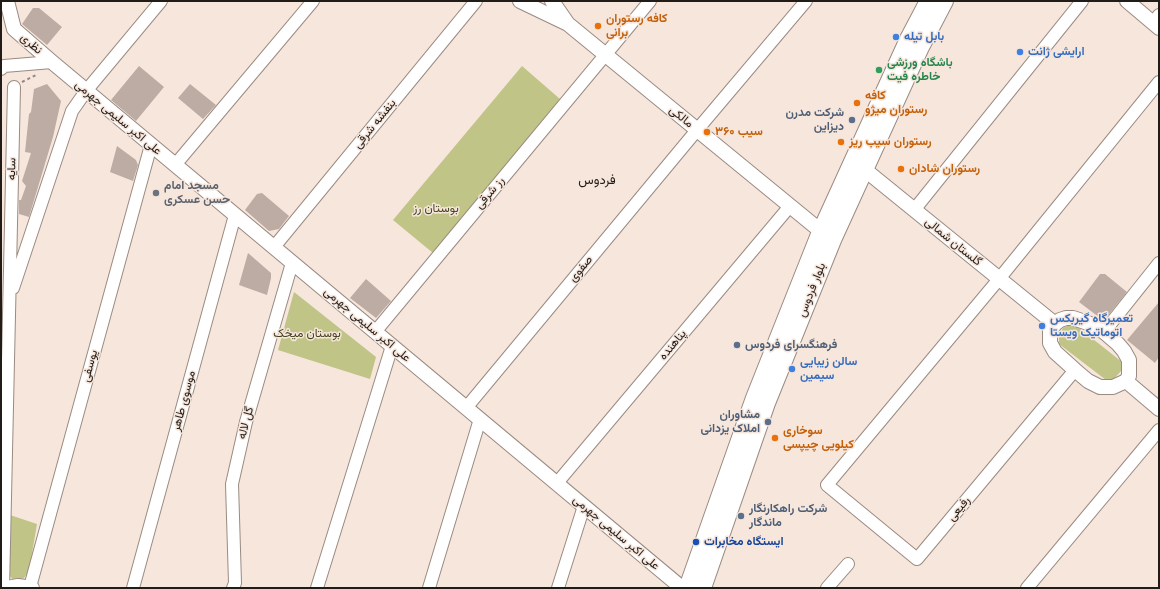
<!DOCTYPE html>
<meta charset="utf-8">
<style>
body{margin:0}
#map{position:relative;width:1160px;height:589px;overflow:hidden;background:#f6e6dc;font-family:"Varela Round",sans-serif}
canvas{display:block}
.frame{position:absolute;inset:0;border:2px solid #221c19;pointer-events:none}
</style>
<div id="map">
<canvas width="1160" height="589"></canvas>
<div class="frame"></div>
</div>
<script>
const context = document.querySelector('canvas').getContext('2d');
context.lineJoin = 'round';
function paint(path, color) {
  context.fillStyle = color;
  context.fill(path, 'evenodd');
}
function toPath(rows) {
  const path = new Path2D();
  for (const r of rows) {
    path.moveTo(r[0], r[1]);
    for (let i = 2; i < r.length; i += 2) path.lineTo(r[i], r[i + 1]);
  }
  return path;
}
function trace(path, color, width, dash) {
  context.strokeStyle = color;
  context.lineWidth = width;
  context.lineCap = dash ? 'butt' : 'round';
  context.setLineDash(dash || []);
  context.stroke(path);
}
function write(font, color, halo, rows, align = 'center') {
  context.font = font + ' "Varela Round",Vazirmatn,sans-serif';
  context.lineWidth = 3;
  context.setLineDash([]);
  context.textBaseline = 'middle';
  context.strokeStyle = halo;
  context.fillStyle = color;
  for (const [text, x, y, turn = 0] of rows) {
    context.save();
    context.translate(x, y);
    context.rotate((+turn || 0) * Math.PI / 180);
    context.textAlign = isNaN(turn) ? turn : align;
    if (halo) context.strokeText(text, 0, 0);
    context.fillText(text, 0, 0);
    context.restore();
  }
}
paint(toPath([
 [522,66,560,99,433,253,393,220],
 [294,292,376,357,370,379,278,350],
 [1074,324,1122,362,1121,371,1112,381,1106,380,1059,344,1059,336,1063,328,1068,325],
 [10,515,37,524,29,571,24,578,18,580,13,580,9,575]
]), '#c0c487');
paint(toPath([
 [33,8,39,8,62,27,47,45,22,24],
 [139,66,164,87,136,121,111,100],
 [47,84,61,101,53,137,29,217,19,214,19,200,21,200,26,186,22,181,31,153,25,152,29,114,31,112,34,89],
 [190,84,216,105,203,119,178,98],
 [117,146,136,160,138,165,133,181,110,172],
 [262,193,289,216,279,229,269,231,245,210,257,194],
 [248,253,271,273,271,278,267,295,239,285],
 [1100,274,1105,274,1127,292,1106,318,1100,318,1079,302],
 [366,279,391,301,376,318,350,298],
 [1159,302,1159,357,1155,363,1127,340]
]), '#bcaca3');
const minor = toPath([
 [1153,23,1159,15],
 [1,69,4,66,52,62],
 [175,165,313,1],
 [914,210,1082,1],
 [274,247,476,1],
 [13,288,72,111,86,91,161,1],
 [375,332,650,1],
 [1104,332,1159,263],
 [1075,370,917,559,827,485,999,279,1159,82],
 [466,408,697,130,806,1],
 [557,483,790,206],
 [30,587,151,145],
 [3,588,14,87],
 [133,588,235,215],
 [233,588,235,583,232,484,246,422,292,263],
 [317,588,392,346],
 [429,588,480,419],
 [558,588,584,506],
 [827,588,848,564],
 [1027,588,1159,430]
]);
const tertiary = toPath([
 [7,1,14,29,52,62,682,588],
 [520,1,568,24,828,237],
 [552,1,568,24],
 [1127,1,1159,28],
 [856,163,864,169,1055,324],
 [1066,318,1073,318,1088,323,1104,332,1118,344,1124,351,1129,360,1129,376,1126,381,1113,387,1100,387,1088,381,1075,370,1055,352,1050,343,1050,331,1055,324,1060,320,1066,318],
 [1126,381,1159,409],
 [7,588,18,586,32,588]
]);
const secondary = toPath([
 [687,588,754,398,820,232,908,39,928,1],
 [703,588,767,403,833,240,921,47,945,1]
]);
trace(minor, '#9a8b82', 14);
trace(tertiary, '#9a8b82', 16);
trace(secondary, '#9a8b82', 18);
trace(toPath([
 [22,82,38,74]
]), '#938881', 2, [3, 3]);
trace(minor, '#fff', 12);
trace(tertiary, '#fff', 14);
trace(secondary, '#fff', 16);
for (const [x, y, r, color] of [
 [598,26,4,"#e8710a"],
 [896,37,4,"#3f7fe0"],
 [1020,52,4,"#3f7fe0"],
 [879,70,4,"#2e9e5b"],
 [857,103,4,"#e8710a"],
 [852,120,4,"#5c6f8a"],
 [707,132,4,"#e8710a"],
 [841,142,4,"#e8710a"],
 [901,169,4,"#e8710a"],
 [156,193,4,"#6b7280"],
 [1042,326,4,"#3f7fe0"],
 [737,345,4,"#5c6f8a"],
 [792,369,4,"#3f7fe0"],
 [768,422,4,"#5c6f8a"],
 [775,438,4,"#e8710a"],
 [741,516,4,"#5c6f8a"],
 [696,542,4,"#1a4fb4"]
]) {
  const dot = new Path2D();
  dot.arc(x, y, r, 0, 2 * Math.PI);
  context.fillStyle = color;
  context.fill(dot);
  trace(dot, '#f6e6dc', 1.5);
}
write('bold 12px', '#c56008', '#f6e6dc', [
 ["كافه رستوران",606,19],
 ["برانى",606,33],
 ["کافه",865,96],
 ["رستوران ميژو",865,110],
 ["سیب ۳۶۰",715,132],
 ["رستوران سیب ریز",849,142],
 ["رستوران شادان",909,169],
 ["سوخاری",783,431],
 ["كيلويی چيپسی",783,445]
], 'left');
write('bold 12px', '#366cbe', '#f6e6dc', [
 ["بابل تیله",904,37],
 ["ارایشی ژانت",1028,52],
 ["تعمیرگاه گیربکس",1050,319],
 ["اتوماتیک ویستا",1050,333],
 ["سالن زیبایی",800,362],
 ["سیمین",800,376]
], 'left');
write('12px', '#221c19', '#f6e6dc', [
 ["نظری",31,44,41],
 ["مالکی",681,117,39],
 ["علی اکبر سلیمی جهرمی",118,118,40],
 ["بنفشه شرقی",375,124,-51],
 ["سایه",12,169,-89],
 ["رز شرقی",490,193,-50],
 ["گلستان شمالی",953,242,39],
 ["صفوی",581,269,-50],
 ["بلوار فردوس",812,290,-68],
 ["علی اکبر سلیمی جهرمی",367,325,40],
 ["پناهنده",673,345,-50],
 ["یوسفی",90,366,-75],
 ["موسوی طاهر",184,401,-75],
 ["گل لاله",246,423,-75],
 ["رفیعی",959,509,-50],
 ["علی اکبر سلیمی جهرمی",616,533,40]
]);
write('bold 12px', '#27864d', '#f6e6dc', [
 ["باشگاه ورزشی",887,63],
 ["خاطره فیت",887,77]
], 'left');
write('bold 12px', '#4e5e75', '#f6e6dc', [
 ["شرکت مدرن",844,113],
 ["دیزاین",844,127],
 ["فرهنگسرای فردوس",745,345,"left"],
 ["مشاوران",760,415],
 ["املاک یزدانی",760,429],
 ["شرکت راهکارنگار",749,509,"left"],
 ["ماندگار",749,523,"left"]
], 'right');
write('bold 12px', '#5b616d', '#f6e6dc', [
 ["مسجد امام",164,186],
 ["حسن عسکری",164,200]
], 'left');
write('12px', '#43441d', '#f6e6dc', [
 ["بوستان رز",436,209],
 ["بوستان میخک",307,334]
]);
write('bold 12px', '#164399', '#f6e6dc', [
 ["ایستگاه مخابرات",704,542]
], 'left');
write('13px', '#221c19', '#f6e6dc', [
 ["فردوس",597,181]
]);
</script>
